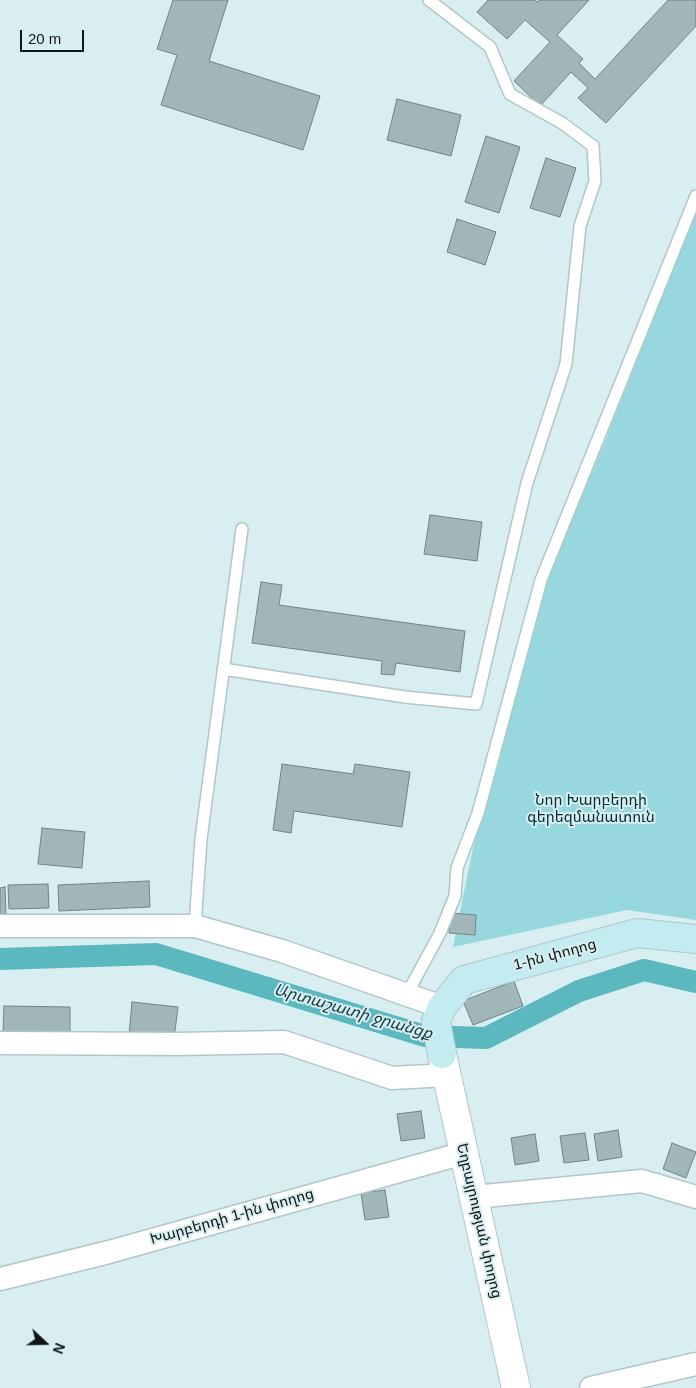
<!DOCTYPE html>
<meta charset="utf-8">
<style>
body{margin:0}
#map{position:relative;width:696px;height:1388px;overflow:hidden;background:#d8eef0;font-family:Arial,sans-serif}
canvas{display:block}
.north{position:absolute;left:20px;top:1318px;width:50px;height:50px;-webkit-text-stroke:4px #d8eef0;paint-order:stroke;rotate:111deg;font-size:14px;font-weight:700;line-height:20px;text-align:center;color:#0f1718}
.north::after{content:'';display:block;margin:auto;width:18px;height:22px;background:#0f1718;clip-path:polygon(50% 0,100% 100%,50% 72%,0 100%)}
.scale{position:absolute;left:20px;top:30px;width:64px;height:22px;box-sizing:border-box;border:2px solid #0f1718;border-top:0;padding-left:6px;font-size:15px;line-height:18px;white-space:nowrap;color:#0f1718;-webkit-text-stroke:4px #d8eef0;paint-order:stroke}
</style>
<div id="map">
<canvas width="696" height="1388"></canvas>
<div class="north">N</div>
<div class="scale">20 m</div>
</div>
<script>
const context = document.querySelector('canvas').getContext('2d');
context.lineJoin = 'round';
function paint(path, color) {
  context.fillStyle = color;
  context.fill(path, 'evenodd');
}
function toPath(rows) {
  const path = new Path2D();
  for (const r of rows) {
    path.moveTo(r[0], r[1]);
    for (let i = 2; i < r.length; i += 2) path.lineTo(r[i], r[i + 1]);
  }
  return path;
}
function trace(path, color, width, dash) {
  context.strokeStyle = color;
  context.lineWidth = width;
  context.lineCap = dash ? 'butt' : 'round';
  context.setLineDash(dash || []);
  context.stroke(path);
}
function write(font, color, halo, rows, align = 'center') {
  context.font = font + ' Arial,"Noto Sans Armenian",sans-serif';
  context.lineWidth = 4;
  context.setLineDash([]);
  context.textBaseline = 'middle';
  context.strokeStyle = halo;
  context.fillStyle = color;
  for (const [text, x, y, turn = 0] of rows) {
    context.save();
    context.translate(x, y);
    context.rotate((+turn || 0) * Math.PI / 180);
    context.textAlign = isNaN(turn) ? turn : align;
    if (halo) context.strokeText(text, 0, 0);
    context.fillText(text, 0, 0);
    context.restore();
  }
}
paint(toPath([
 [696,212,696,920,627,910,453,947,474,843,544,587,603,446]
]), '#96d8dd');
trace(toPath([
 [0,959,156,954,425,1036,486,1038,579,991,644,970,696,982]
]), '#5cb8bf', 22);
const building = toPath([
 [173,0,228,0,209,61,320,96,303,150,161,105,177,55,157,49,173,0],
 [488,0,535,0,537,2,539,0,589,0,557,35,583,59,579,63,595,79,668,0,696,0,696,26,606,123,578,98,588,88,571,72,540,106,514,81,550,42,525,20,507,39,477,12,488,0],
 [397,99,461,115,451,156,387,140,397,99],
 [486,136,520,147,499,213,465,202,486,136],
 [546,158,576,168,560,217,530,208,546,158],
 [457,219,496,232,485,265,447,252,457,219],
 [430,515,482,522,477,561,424,554,430,515],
 [261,582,282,585,279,605,465,631,460,672,396,663,394,675,381,674,382,661,252,643,261,582],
 [282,764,353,774,355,764,410,772,402,827,294,811,291,833,273,830,282,764],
 [42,828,85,832,82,868,38,864,42,828],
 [149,881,150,907,59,911,58,885,149,881],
 [48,884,49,908,9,909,8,885,48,884],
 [5,887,6,915,0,916,0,888,5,887],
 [450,913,476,915,475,935,449,933,450,913],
 [514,981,523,1006,473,1025,463,1001,514,981],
 [132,1002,178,1007,174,1039,129,1035,132,1002],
 [4,1006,70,1007,70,1033,3,1032,4,1006],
 [421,1111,425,1138,401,1141,397,1114,421,1111],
 [618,1130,622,1157,598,1161,594,1134,618,1130],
 [585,1133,589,1160,564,1163,560,1136,585,1133],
 [535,1134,539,1161,515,1165,511,1138,535,1134],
 [672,1143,696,1152,686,1178,663,1169,672,1143],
 [385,1190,389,1217,365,1220,361,1193,385,1190]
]);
paint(building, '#a1b6b8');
trace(building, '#708486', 1);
const service = toPath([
 [223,669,405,697,476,704,527,483,566,364,580,226,595,181,593,146,562,123,510,94,490,47,429,0],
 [195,926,201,839,242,529],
 [407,994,440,933,455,896,457,868,478,813,541,580,696,196]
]);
const minor = toPath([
 [0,926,195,926,282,951,442,1007],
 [0,1043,178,1044,284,1042,392,1078,447,1075],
 [474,1197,642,1181,696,1197],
 [0,1279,109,1252,464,1153],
 [591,1388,696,1364]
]);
const tertiary = toPath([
 [442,1054,516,1388]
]);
const secondary = toPath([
 [442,1054,436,1021,442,1007,464,980,637,933,696,939]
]);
trace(service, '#b1c6c8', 14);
trace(minor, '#b1c6c8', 25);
trace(tertiary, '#b1c6c8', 30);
trace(secondary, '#b1c6c8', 30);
trace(service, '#fff', 11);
trace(minor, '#fff', 22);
trace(tertiary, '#fff', 28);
trace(secondary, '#c3ecf0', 28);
write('15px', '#023034', '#d8eef0', [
 ["Նոր Խարբերդի",591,801],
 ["գերեզմանատուն",591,818]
]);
write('15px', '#0f1718', '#d8eef0', [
 ["1-ին փողոց",555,955,-15],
 ["Խարբերդի 1-ին փողոց",232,1217,-16],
 ["Եղբայրության փողոց",479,1221,77]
]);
write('italic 16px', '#103c3f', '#d8eef0', [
 ["Արտաշատի ջրանցք",353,1012,16]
]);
</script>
